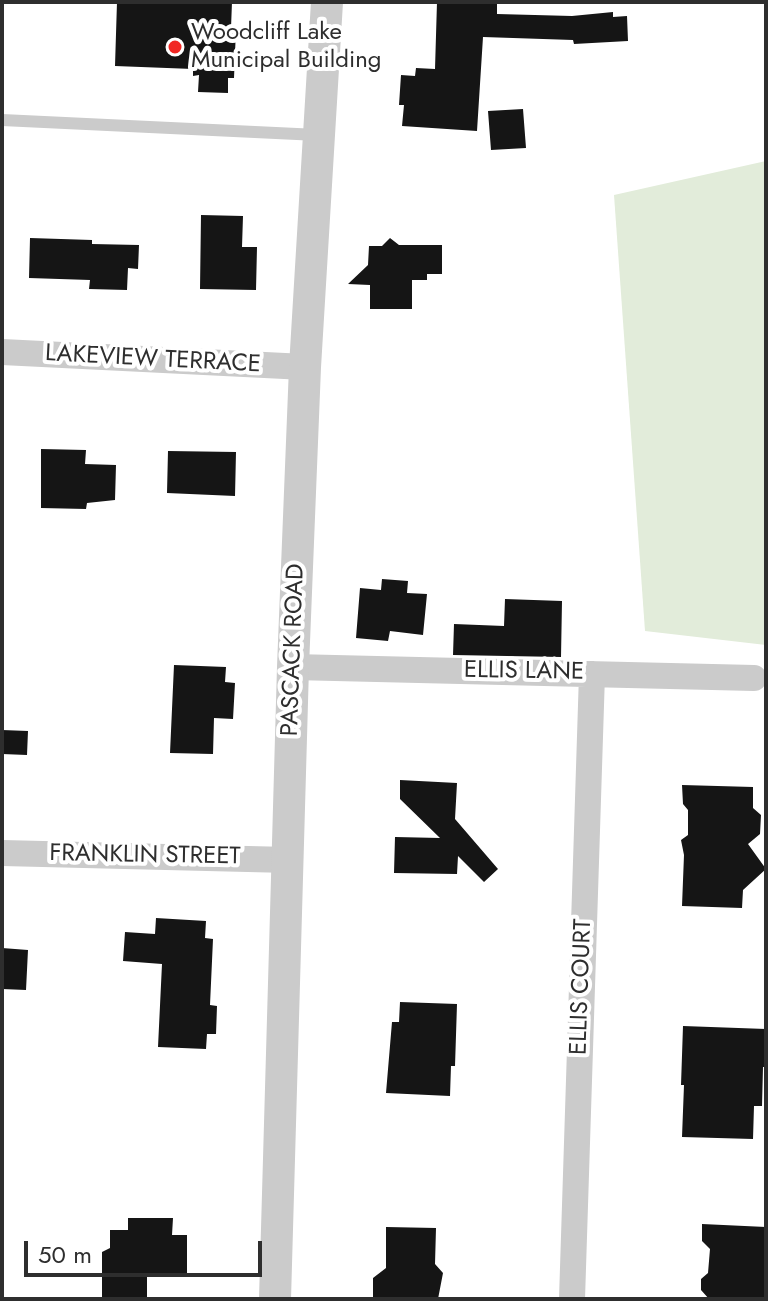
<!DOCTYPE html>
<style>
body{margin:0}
#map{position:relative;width:768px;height:1301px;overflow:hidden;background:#fff;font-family:Jost,sans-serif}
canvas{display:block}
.frame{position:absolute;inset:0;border:4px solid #2e2e2e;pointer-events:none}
.scale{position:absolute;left:24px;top:1241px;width:238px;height:36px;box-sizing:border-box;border:4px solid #2e2e2e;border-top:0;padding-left:10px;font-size:24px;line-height:28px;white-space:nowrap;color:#2e2e2e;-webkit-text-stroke:6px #fff;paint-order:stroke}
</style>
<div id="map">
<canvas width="768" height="1301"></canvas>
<div class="frame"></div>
<div class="scale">50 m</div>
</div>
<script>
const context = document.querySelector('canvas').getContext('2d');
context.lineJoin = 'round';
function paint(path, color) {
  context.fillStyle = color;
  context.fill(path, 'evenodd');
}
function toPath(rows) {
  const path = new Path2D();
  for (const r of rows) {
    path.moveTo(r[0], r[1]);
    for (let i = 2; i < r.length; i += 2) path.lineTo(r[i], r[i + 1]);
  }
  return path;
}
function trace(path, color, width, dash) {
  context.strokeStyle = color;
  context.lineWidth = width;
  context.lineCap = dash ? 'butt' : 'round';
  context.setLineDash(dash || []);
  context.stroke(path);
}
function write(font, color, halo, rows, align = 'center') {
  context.font = font + ' Jost,sans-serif';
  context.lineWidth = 8;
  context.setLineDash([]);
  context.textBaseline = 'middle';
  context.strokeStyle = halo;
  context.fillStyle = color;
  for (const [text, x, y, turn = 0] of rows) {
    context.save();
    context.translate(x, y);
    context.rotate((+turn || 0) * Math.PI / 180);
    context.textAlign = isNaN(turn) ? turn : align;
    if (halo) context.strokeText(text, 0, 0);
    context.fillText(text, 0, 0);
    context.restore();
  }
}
paint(toPath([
 [766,161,766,645,645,631,614,195]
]), '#e2ecda');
paint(toPath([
 [117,2,232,2,231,28,236,29,234,78,228,78,228,93,198,92,199,75,193,76,193,69,115,66],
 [437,2,497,2,497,14,572,16,613,12,613,17,627,16,628,41,574,44,573,40,483,37,477,131,402,126,404,105,399,105,401,75,415,76,416,68,435,69],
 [523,109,526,148,491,150,488,111],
 [201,215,243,216,242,247,257,247,256,290,200,289],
 [30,238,92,240,92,244,139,245,138,269,128,268,127,290,89,289,90,280,29,278],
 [390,238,399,245,442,245,442,274,427,274,427,280,412,280,412,309,370,309,370,285,348,284,368,265,369,246,382,246],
 [41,449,86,450,85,464,116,465,115,500,87,503,86,509,41,508],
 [168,451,236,452,235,496,167,493],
 [382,579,408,581,407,593,427,594,423,635,390,631,388,641,356,638,360,588,381,590],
 [505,599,562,601,561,657,453,655,454,624,504,626],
 [174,665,226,667,225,682,235,683,233,719,214,718,213,754,170,753],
 [2,730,28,731,27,755,2,754],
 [400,780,457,783,455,819,498,869,484,882,458,856,457,874,394,873,395,837,440,838,400,799],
 [682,785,753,787,753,808,761,815,760,834,748,844,766,869,743,890,742,908,682,906,684,855,681,840,688,835,688,810,683,804],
 [156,918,206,921,205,938,213,939,210,1005,217,1006,216,1034,207,1034,206,1049,158,1047,162,964,123,961,125,932,155,934],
 [2,948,28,950,26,990,2,989],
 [400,1002,457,1004,455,1066,451,1066,450,1096,386,1093,392,1022,399,1022],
 [683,1026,766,1029,766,1067,763,1067,762,1106,754,1106,753,1139,682,1137,684,1085,681,1085],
 [128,1218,173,1218,172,1235,187,1235,187,1276,147,1275,147,1299,102,1299,102,1252,110,1248,110,1230,128,1230],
 [702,1224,766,1227,766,1299,709,1299,701,1290,701,1279,708,1273,710,1249,702,1241],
 [386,1227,436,1228,435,1264,443,1273,438,1299,373,1299,373,1278,386,1268]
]), '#151515');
trace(toPath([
 [2,120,318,135]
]), '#cbcbcb', 12);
trace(toPath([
 [2,352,305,367],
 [293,667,754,678],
 [2,853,289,860],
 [572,1299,592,674]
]), '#cbcbcb', 26);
trace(toPath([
 [275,1299,293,667,305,367,327,2]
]), '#cbcbcb', 32);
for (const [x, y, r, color] of [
 [175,47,8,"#f12723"]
]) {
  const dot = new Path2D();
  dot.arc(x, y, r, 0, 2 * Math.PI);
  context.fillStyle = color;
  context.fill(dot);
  trace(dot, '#fff', 3);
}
write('24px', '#2e2e2e', '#fff', [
 ["Woodcliff Lake",191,33],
 ["Municipal Building",191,61]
], 'left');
write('24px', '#2e2e2e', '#fff', [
 ["LAKEVIEW TERRACE",153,360,3],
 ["PASCACK ROAD",294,650,-88],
 ["ELLIS LANE",524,672,1],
 ["FRANKLIN STREET",145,856,1],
 ["ELLIS COURT",582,987,-88]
]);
</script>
